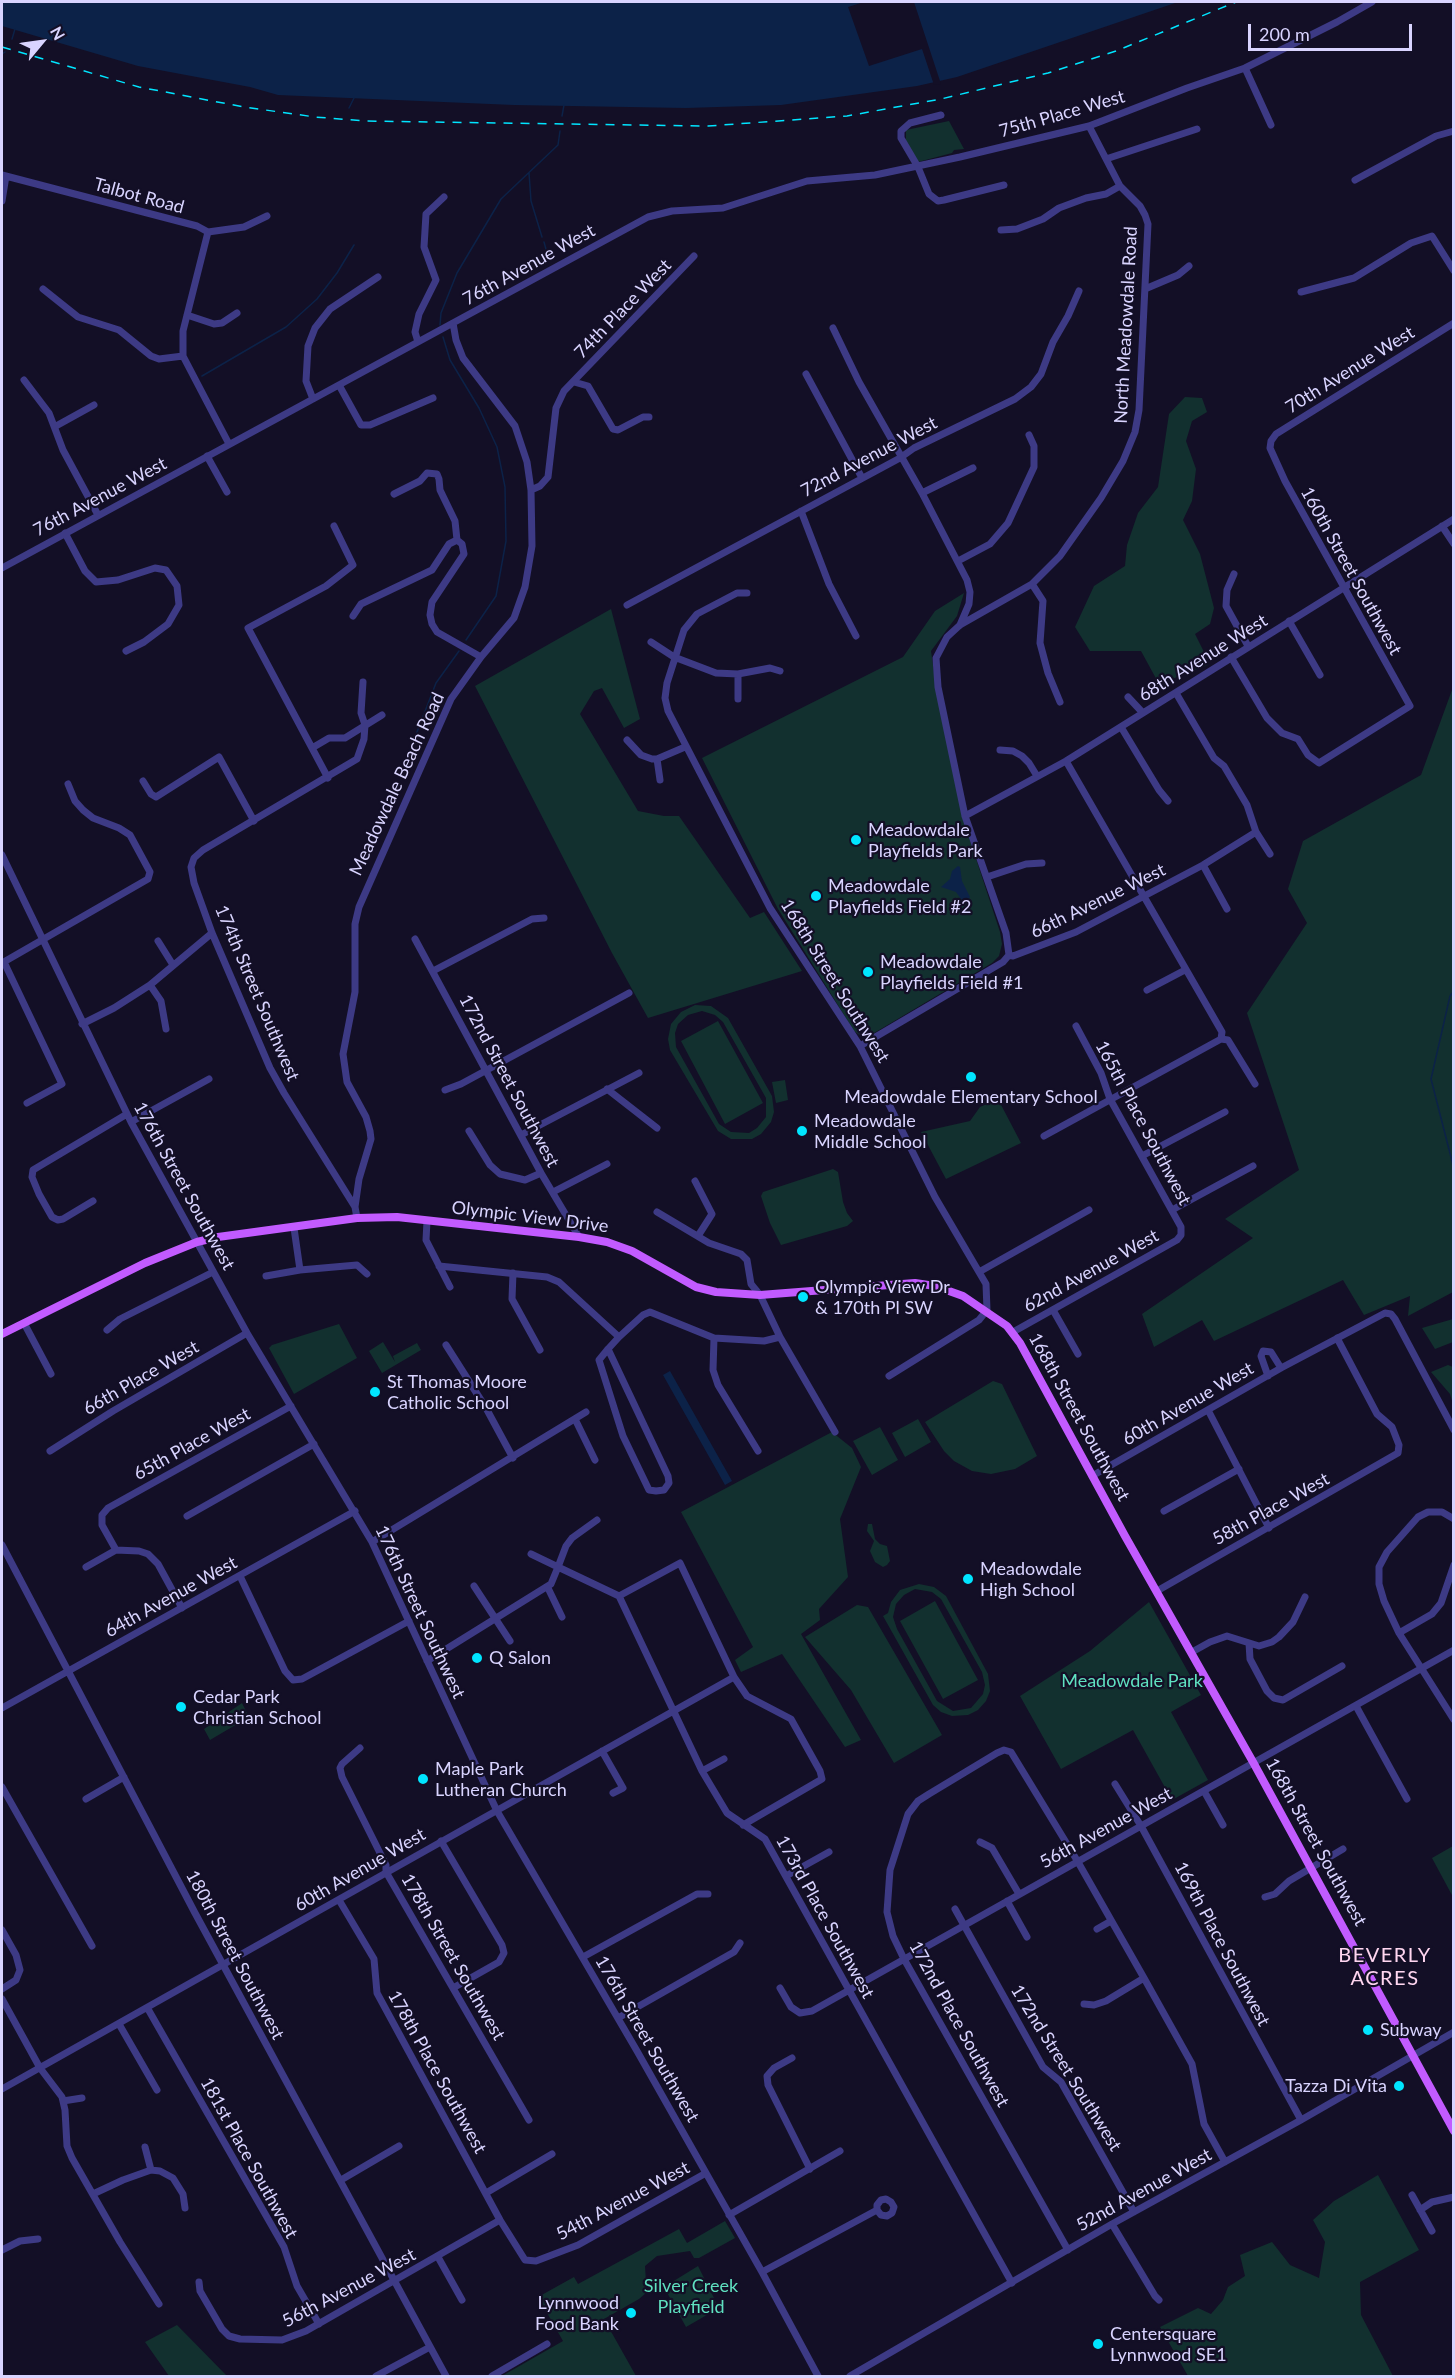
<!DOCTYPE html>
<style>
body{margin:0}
#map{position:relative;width:1455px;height:2378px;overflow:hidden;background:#130f26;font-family:Lato,sans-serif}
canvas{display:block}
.frame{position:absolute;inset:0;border:3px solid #d9d4ff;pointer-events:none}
.north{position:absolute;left:12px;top:12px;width:60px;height:60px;-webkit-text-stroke:4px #130f26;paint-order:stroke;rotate:61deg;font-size:16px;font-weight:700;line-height:24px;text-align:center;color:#d9d4ff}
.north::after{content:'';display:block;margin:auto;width:21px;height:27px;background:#d9d4ff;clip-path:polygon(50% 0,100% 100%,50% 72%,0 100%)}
.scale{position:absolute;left:1248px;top:24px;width:164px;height:27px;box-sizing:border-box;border:3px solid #d9d4ff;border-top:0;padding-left:8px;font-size:18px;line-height:21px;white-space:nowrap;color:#d9d4ff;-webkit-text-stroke:4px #130f26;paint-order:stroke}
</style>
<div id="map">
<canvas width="1455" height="2378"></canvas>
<div class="frame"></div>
<div class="north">N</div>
<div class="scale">200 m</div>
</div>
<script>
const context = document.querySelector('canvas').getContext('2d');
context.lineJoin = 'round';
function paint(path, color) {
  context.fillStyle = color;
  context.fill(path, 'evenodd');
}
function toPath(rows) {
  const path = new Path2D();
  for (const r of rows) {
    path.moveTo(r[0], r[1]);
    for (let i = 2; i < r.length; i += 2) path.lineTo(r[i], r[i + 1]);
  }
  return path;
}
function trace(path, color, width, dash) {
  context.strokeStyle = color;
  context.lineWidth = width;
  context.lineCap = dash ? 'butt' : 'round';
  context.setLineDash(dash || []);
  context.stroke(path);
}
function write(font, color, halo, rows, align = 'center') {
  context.font = font + ' Lato,sans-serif';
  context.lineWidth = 4.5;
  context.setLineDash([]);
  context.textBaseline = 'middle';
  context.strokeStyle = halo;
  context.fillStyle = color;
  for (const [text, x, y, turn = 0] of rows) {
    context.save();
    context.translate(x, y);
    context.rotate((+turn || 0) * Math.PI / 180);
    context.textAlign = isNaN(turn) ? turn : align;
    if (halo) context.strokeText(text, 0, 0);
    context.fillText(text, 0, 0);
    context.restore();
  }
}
paint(toPath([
 [949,121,964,149,954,150,952,153,918,162,906,142,906,130],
 [1185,397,1202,398,1207,412,1192,421,1186,441,1196,469,1192,501,1183,520,1200,554,1214,608,1210,624,1195,634,1204,652,1208,665,1159,684,1141,651,1090,651,1075,627,1094,586,1125,566,1127,545,1138,513,1158,487,1169,414],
 [964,593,957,616,931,651,938,700,963,819,1000,932,1002,944,999,956,992,963,869,1036,861,1036,854,1031,778,909,702,758,903,657,935,611],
 [611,609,640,719,624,728,602,688,594,691,580,714,638,811,664,816,679,816,750,918,764,912,802,971,648,1018,612,953,475,686],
 [1452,690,1453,1292,1408,1316,1410,1296,1364,1315,1343,1280,1214,1341,1202,1320,1154,1347,1142,1314,1253,1238,1225,1219,1299,1170,1247,1013,1307,923,1288,889,1303,841,1421,775],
 [695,1005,711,1006,728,1018,772,1096,774,1112,771,1122,761,1134,752,1139,731,1139,718,1131,670,1050,668,1039,671,1024,681,1012],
 [702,1011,715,1015,723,1022,766,1098,766,1117,757,1128,749,1133,731,1132,719,1124,676,1047,675,1033,678,1024,688,1015],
 [718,1021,763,1103,725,1124,681,1041],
 [785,1080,788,1100,776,1103,772,1082],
 [998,1099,1021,1143,946,1179,921,1132,970,1121,980,1107],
 [833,1169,838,1172,843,1202,847,1213,853,1221,847,1226,781,1245,770,1223,761,1196,763,1192],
 [1453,1319,1453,1342,1435,1349,1422,1328],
 [339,1324,357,1358,294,1394,269,1348,272,1345],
 [383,1342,395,1362,393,1356,417,1343,421,1350,382,1373,369,1351],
 [1448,1365,1453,1367,1453,1404,1450,1394,1431,1372],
 [993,1381,1002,1384,1037,1456,1015,1469,991,1474,972,1471,954,1461,944,1451,925,1422],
 [918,1419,931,1442,905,1457,892,1433],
 [880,1427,898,1460,872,1475,853,1441],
 [832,1432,852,1448,861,1467,840,1519,848,1577,819,1609,820,1620,801,1634,861,1740,845,1747,782,1654,741,1672,735,1660,753,1647,681,1512],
 [868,1524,872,1524,875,1539,880,1544,887,1546,890,1561,887,1565,883,1567,875,1562,870,1551,874,1541,867,1531],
 [919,1584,934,1587,946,1596,988,1674,990,1691,986,1701,978,1710,968,1715,952,1716,941,1712,933,1705,883,1616,888,1613,891,1602,900,1590],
 [915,1589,932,1592,941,1599,982,1672,985,1685,983,1694,971,1708,953,1711,937,1701,897,1629,893,1617,896,1604,904,1595],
 [935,1601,978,1680,943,1699,900,1621],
 [1149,1602,1201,1695,1171,1712,1208,1780,1172,1800,1133,1730,1061,1769,1020,1696,1090,1651],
 [857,1605,868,1607,942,1735,894,1763,851,1690,805,1637],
 [242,1703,249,1717,210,1740,204,1729],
 [1453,1846,1453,1897,1432,1858],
 [1378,2175,1419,2250,1360,2282,1361,2315,1393,2376,1188,2376,1160,2327,1198,2308,1211,2314,1223,2300,1228,2287,1245,2276,1240,2255,1272,2242,1290,2265,1319,2278,1325,2242,1313,2220,1334,2201],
 [725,2221,735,2238,699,2258,694,2258,690,2251,657,2256,645,2266,646,2282,653,2287,639,2299,604,2319,636,2376,502,2376,563,2341,538,2297,574,2277,578,2284,679,2229,687,2243],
 [698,2266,719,2308,686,2327,664,2287],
 [177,2325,227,2376,169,2376,145,2342]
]), '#12302f');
paint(toPath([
 [2,2,1178,2,957,77,917,86,781,105,686,108,514,105,278,95,250,87,138,66,2,26],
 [958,866,960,867,962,881,970,897,966,902,961,899,956,892,941,887,950,879,952,871],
 [670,1371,732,1481,725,1485,663,1375]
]), '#0c2248');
paint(toPath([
 [864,2,914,2,941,84,934,85,922,49,869,66,848,7]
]), '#130f26');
trace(toPath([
 [12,39,15,29],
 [2,54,5,52],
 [349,108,354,98],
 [562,116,564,105],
 [529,173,531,201,542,237],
 [544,242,549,260],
 [440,325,441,313,457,273,501,199,558,145,560,131],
 [443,337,450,360,479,408,497,447,505,487,506,541,496,596,466,640],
 [202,376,286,327,317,299,337,273,354,245],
 [405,763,436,683,459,651],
 [1454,991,1450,996,1431,1079,1454,1169]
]), '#0c2248', 1.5);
trace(toPath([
 [1245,68,1271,125],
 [941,115,910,123,901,131,901,138,918,167,929,194,938,201,944,200,1004,185],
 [1106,159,1197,129],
 [2,175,197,226,208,232,244,227,267,216],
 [1355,180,1436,136,1454,131],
 [2,201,6,176],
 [1001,230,1017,229,1043,219,1059,208,1086,198,1106,194,1120,186],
 [208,232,183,331,183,356,229,444],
 [43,289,78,317,119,330,151,356,159,359,183,356],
 [1145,289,1178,275,1189,266],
 [1301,292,1354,278,1411,243,1432,236,1454,271],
 [187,315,214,324,222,323,237,313],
 [833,328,859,382,922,493,967,580,970,592,969,604,960,625],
 [418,342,415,332,419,314,436,280,424,247,426,214,444,197],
 [806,374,862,478],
 [24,380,49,413,63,450,98,515],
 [574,382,588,386,613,429,618,430,643,417,649,417],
 [339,385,361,425,370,425,433,398],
 [313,399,306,381,308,346,315,328,330,309,378,277],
 [56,426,94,405],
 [207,456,227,492],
 [531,490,540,486,548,477,556,408,564,391,694,256],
 [922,493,973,468],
 [394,494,420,481,427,473,437,474,439,479,440,490,455,521,457,540,462,544,464,554,432,602,430,615,432,624,437,632,481,657],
 [801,511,829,584,856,636],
 [1442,526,1454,544],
 [65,533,85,571,96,582,118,580,155,568,166,570,177,586,179,605,168,624,144,642,126,651],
 [958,561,990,544,1008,523,1034,467,1034,446,1029,435],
 [2,568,648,217,672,211,723,208,807,181,875,175,960,157,1089,126,1187,88,1245,68,1337,22,1372,2],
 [1234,574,1227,590,1226,606,1248,646],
 [1032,584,1043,601,1040,643,1048,673,1060,702],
 [747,593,737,593,697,614,684,630,667,683,665,698,668,711,770,908,860,1046,935,1197,986,1284,987,1310,979,1320,889,1376],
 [627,605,900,458,914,448,1015,399,1031,387,1041,374,1053,342,1068,316,1079,291],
 [353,616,361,604,432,570,449,544,457,540],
 [1289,621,1320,675],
 [651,642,674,657,716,673,738,674,770,668,780,671],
 [1231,657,1267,718,1282,733,1298,739,1308,755,1319,763,1410,706,1285,481,1270,448,1271,441,1276,434,1454,323],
 [738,674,738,699],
 [1176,693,1214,758,1224,766,1247,805,1256,832,1270,854],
 [1128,697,1143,713],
 [1121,727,1159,790,1168,801],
 [627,740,641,755,652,759,657,759,685,747],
 [312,748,329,738,345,738,382,715],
 [1000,750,1013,751,1022,756,1029,763,1037,776],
 [657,759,660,780],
 [1066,761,1222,1032,1221,1039,1228,1040,1255,1084],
 [328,778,248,628,326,586,353,565,334,526],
 [143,781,151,794,156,797,219,757,254,821],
 [965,816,1066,761,1454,519],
 [2,855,131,1122,247,1333,372,1542,497,1811,637,2051,762,2272,818,2376],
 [1203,865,1227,909],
 [987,877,1026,864,1042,863],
 [415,939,541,1173,579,1237],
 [158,941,173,965],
 [1009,955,1006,933,965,816,938,687,936,658,947,637,960,625,1032,584,1060,556,1101,498,1123,461,1135,432,1139,410,1148,224,1145,215,1140,206,1120,186,1089,126],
 [1009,955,1013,956,1076,932,1203,865,1256,832],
 [4,962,62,1084,27,1103],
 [2,963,148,879,150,872,130,835,119,828,93,818,83,810,75,801,68,784],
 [433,971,532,919,544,918],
 [150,985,161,1001,166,1029],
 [1147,990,1185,970],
 [82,1024,114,1008,150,985,212,933],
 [860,1046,1003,962,1009,955],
 [607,1089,657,1128],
 [445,1090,461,1084,629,993],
 [131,1122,209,1079],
 [469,1131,490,1165,500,1174,525,1180,541,1173],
 [521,1135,639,1073],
 [1044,1136,1221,1039],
 [1142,1156,1225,1112],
 [695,1181,712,1214,698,1236],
 [553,1192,607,1164],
 [93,1201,63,1219,58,1220,52,1217,39,1194,32,1177,33,1170,127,1114],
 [355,1207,284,1093,270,1068,212,933,194,883,191,867,194,858,203,850,357,759,364,739,365,725,361,713,363,682],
 [1172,1210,1253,1166],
 [657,1212,709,1243,741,1254,747,1260,751,1284,760,1295,780,1337,835,1432],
 [357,1218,355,1207,359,1179,371,1139,370,1131,366,1117,347,1082,343,1054,355,992,355,924,359,907,451,699,481,657,514,618,525,587,532,546,531,490,527,462,515,426,463,358,456,340,453,323],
 [427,1221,426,1240,450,1287],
 [294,1228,300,1270],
 [439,1266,547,1277,559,1282,619,1337],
 [979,1272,1089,1210],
 [513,1273,512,1299,540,1350],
 [266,1276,300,1270,357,1265,367,1274],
 [1053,1310,1078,1354],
 [24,1323,51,1374],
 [107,1330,120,1319,213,1272],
 [1013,1332,1177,1240,1181,1235,1181,1227,1110,1099,1101,1073,1076,1026],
 [714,1338,713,1370,718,1385,758,1451],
 [446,1345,486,1408,513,1458],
 [608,1349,668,1476,669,1483,664,1490,656,1491,649,1490,623,1436,599,1360,608,1349,619,1337,643,1315,650,1312,714,1338,764,1341,780,1337],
 [1268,1376,1261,1356,1263,1351,1271,1352,1281,1368],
 [1208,1410,1269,1528],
 [575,1419,595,1460],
 [50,1451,113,1411,247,1333],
 [1092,1476,1281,1368,1385,1313,1391,1314,1395,1319,1454,1430],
 [1164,1511,1239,1469],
 [187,1516,314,1444],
 [1454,1519,1442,1512,1428,1512,1418,1517,1387,1552,1379,1567,1379,1584,1384,1601,1399,1633,1454,1720],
 [597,1520,572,1538,566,1546,558,1567,619,1596,702,1771,727,1813,765,1839,1012,2283],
 [372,1542,586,1412],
 [2,1545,195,1913,446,2376],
 [86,1567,116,1550],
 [240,1576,285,1671,293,1680,302,1679,409,1621],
 [474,1586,510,1641],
 [548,1588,562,1617],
 [1157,1591,1398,1453,1399,1445,1392,1427,1377,1414,1337,1338],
 [619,1596,680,1563,734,1677,747,1696,791,1719,820,1771,822,1779,743,1825],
 [182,1608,158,1564,148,1554,139,1551,116,1550,102,1525,102,1515,108,1508,291,1406],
 [1399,1633,1432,1614,1441,1603,1454,1565],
 [1249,1643,1250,1659,1267,1691,1274,1698,1283,1700,1342,1666],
 [1192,1652,1210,1642,1227,1636,1259,1646,1272,1642,1279,1637,1293,1622,1305,1597],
 [427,1661,551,1584,558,1567,531,1554],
 [1356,1706,1407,1799],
 [2,1708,355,1511],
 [360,1748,342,1764,340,1768,342,1777,386,1865,386,1872,529,2120],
 [602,1751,623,1788,613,1793],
 [702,1771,724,1759],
 [1115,1784,1141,1826,1301,2120],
 [2,1787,92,1946],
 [1204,1791,1223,1825],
 [86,1799,124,1777],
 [441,1841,502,1945,504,1953,499,1962,453,1988],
 [980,1842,992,1848,1019,1894],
 [786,1876,829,1852],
 [1265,1897,1275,1894,1289,1881,1343,1849],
 [339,1900,374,1959,377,1993,500,2220,525,2260,536,2261,578,2245,706,2173],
 [1007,1901,1027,1937],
 [955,1909,1043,2067,1061,2082,1134,2212],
 [1097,1929,1111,1921],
 [2,1930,16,1955,20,1970,16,1980,2,1989],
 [583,1957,697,1894,708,1894],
 [780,1988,791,2007,800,2013,812,2011,1454,1650],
 [2,1999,40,2068,62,2097,65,2110,67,2146,72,2158,120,2242,159,2304],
 [1084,2004,1094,2005,1106,2001,1144,1978],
 [148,2009,284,2247,297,2286,319,2324],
 [618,2018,734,1952,740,1943],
 [119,2024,157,2090],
 [792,2058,774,2068,767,2076,768,2085,810,2169],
 [2,2089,734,1677],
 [63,2101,82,2098],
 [145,2147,151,2170,160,2171,173,2178,183,2194,185,2208],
 [341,2180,399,2146],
 [486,2193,552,2154],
 [93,2194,123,2180,151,2170],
 [1412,2195,1432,2231],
 [1420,2210,1432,2202,1454,2197],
 [729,2215,840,2151],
 [1112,2224,1155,2296,1159,2300],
 [2,2250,20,2241,38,2239],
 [1068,2250,904,1959,893,1936,887,1912,890,1870,908,1814,918,1801,929,1794,997,1753,1004,1750,1011,1752,1078,1862,1144,1978,1192,2064,1204,2124,1225,2162],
 [438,2257,462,2300],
 [762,2272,877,2210,877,2205,881,2200,886,2199,891,2202,894,2207,892,2213,887,2216,881,2215,877,2210],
 [199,2282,200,2291,222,2329,229,2336,240,2339,282,2340,306,2331,500,2220],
 [376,2376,430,2347],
 [492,2376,547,2344],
 [850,2376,1112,2224,1301,2120,1454,2032]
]), '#3d3a85', 7);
trace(toPath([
 [2,1334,145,1263,197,1242,218,1237,357,1218,397,1217,579,1237,607,1242,632,1251,696,1287,716,1292,760,1295,915,1283,935,1286,963,1296,1007,1326,1020,1343,1125,1536,1253,1762,1454,2131]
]), '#c25bff', 8);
trace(toPath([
 [2,47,139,87,244,107,315,117,366,121,708,126,847,116,941,99,1048,73,1116,51,1236,2]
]), '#00e5ff', 1.5, [9, 8]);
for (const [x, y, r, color] of [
 [856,840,6,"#00e5ff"],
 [816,896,6,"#00e5ff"],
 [868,972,6,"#00e5ff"],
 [971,1077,6,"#00e5ff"],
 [802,1131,6,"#00e5ff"],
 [803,1297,6,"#00e5ff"],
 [375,1392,6,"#00e5ff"],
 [968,1579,6,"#00e5ff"],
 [477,1658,6,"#00e5ff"],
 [181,1707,6,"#00e5ff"],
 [423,1779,6,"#00e5ff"],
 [1368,2030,6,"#00e5ff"],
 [1399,2086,6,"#00e5ff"],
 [631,2313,6,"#00e5ff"],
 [1098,2344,6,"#00e5ff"]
]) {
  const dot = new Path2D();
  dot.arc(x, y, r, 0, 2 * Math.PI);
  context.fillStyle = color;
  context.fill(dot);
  trace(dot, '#130f26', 2);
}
write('18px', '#d9d4ff', '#130f26', [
 ["75th Place West",1062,114,-16],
 ["Talbot Road",139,196,15],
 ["76th Avenue West",529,265,-29],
 ["74th Place West",623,309,-46],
 ["North Meadowdale Road",1126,325,-87],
 ["70th Avenue West",1350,370,-32],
 ["72nd Avenue West",869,457,-28],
 ["76th Avenue West",100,497,-28],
 ["160th Street Southwest",1351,571,61],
 ["68th Avenue West",1203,658,-32],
 ["Meadowdale Beach Road",397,784,-65],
 ["66th Avenue West",1098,901,-26],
 ["168th Street Southwest",835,981,58],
 ["174th Street Southwest",257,993,67],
 ["172nd Street Southwest",509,1081,62],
 ["165th Place Southwest",1143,1123,62],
 ["176th Street Southwest",184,1186,61],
 ["Olympic View Drive",530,1217,7],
 ["62nd Avenue West",1091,1271,-29],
 ["66th Place West",141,1378,-30],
 ["60th Avenue West",1188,1404,-30],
 ["168th Street Southwest",1079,1417,61],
 ["65th Place West",192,1444,-29],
 ["58th Place West",1271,1509,-29],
 ["64th Avenue West",171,1597,-29],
 ["176th Street Southwest",420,1612,65],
 ["56th Avenue West",1106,1828,-29],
 ["168th Street Southwest",1316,1842,61],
 ["60th Avenue West",360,1870,-30],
 ["173rd Place Southwest",825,1917,61],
 ["169th Place Southwest",1222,1944,62],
 ["180th Street Southwest",235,1955,62],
 ["178th Street Southwest",453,1957,60],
 ["172nd Place Southwest",959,2024,61],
 ["176th Street Southwest",647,2039,60],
 ["172nd Street Southwest",1066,2068,58],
 ["178th Place Southwest",437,2072,61],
 ["181st Place Southwest",249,2158,61],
 ["52nd Avenue West",1144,2190,-29],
 ["54th Avenue West",623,2201,-28],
 ["56th Avenue West",349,2288,-28]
]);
write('18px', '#d9d4ff', '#130f26', [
 ["Meadowdale",868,830],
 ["Playfields Park",868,851],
 ["Meadowdale",828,886],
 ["Playfields Field #2",828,907],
 ["Meadowdale",880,962],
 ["Playfields Field #1",880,983],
 ["Meadowdale Elementary School",971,1097,"center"],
 ["Meadowdale",814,1121],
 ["Middle School",814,1142],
 ["Olympic View Dr",815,1287],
 ["& 170th Pl SW",815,1308],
 ["St Thomas Moore",387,1382],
 ["Catholic School",387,1403],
 ["Meadowdale",980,1569],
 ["High School",980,1590],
 ["Q Salon",489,1658],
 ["Cedar Park",193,1697],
 ["Christian School",193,1718],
 ["Maple Park",435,1769],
 ["Lutheran Church",435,1790],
 ["Subway",1380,2030],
 ["Tazza Di Vita",1387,2086,"right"],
 ["Lynnwood",619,2303,"right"],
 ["Food Bank",619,2324,"right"],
 ["Centersquare",1110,2334],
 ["Lynnwood SE1",1110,2355]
], 'left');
write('18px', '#5fe0c0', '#130f26', [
 ["Meadowdale Park",1132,1681],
 ["Silver Creek",691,2286],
 ["Playfield",691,2307]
]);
context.letterSpacing = '1.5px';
write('20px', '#ffd6f0', '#130f26', [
 ["BEVERLY",1385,1956],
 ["ACRES",1385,1979]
]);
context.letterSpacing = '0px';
</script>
